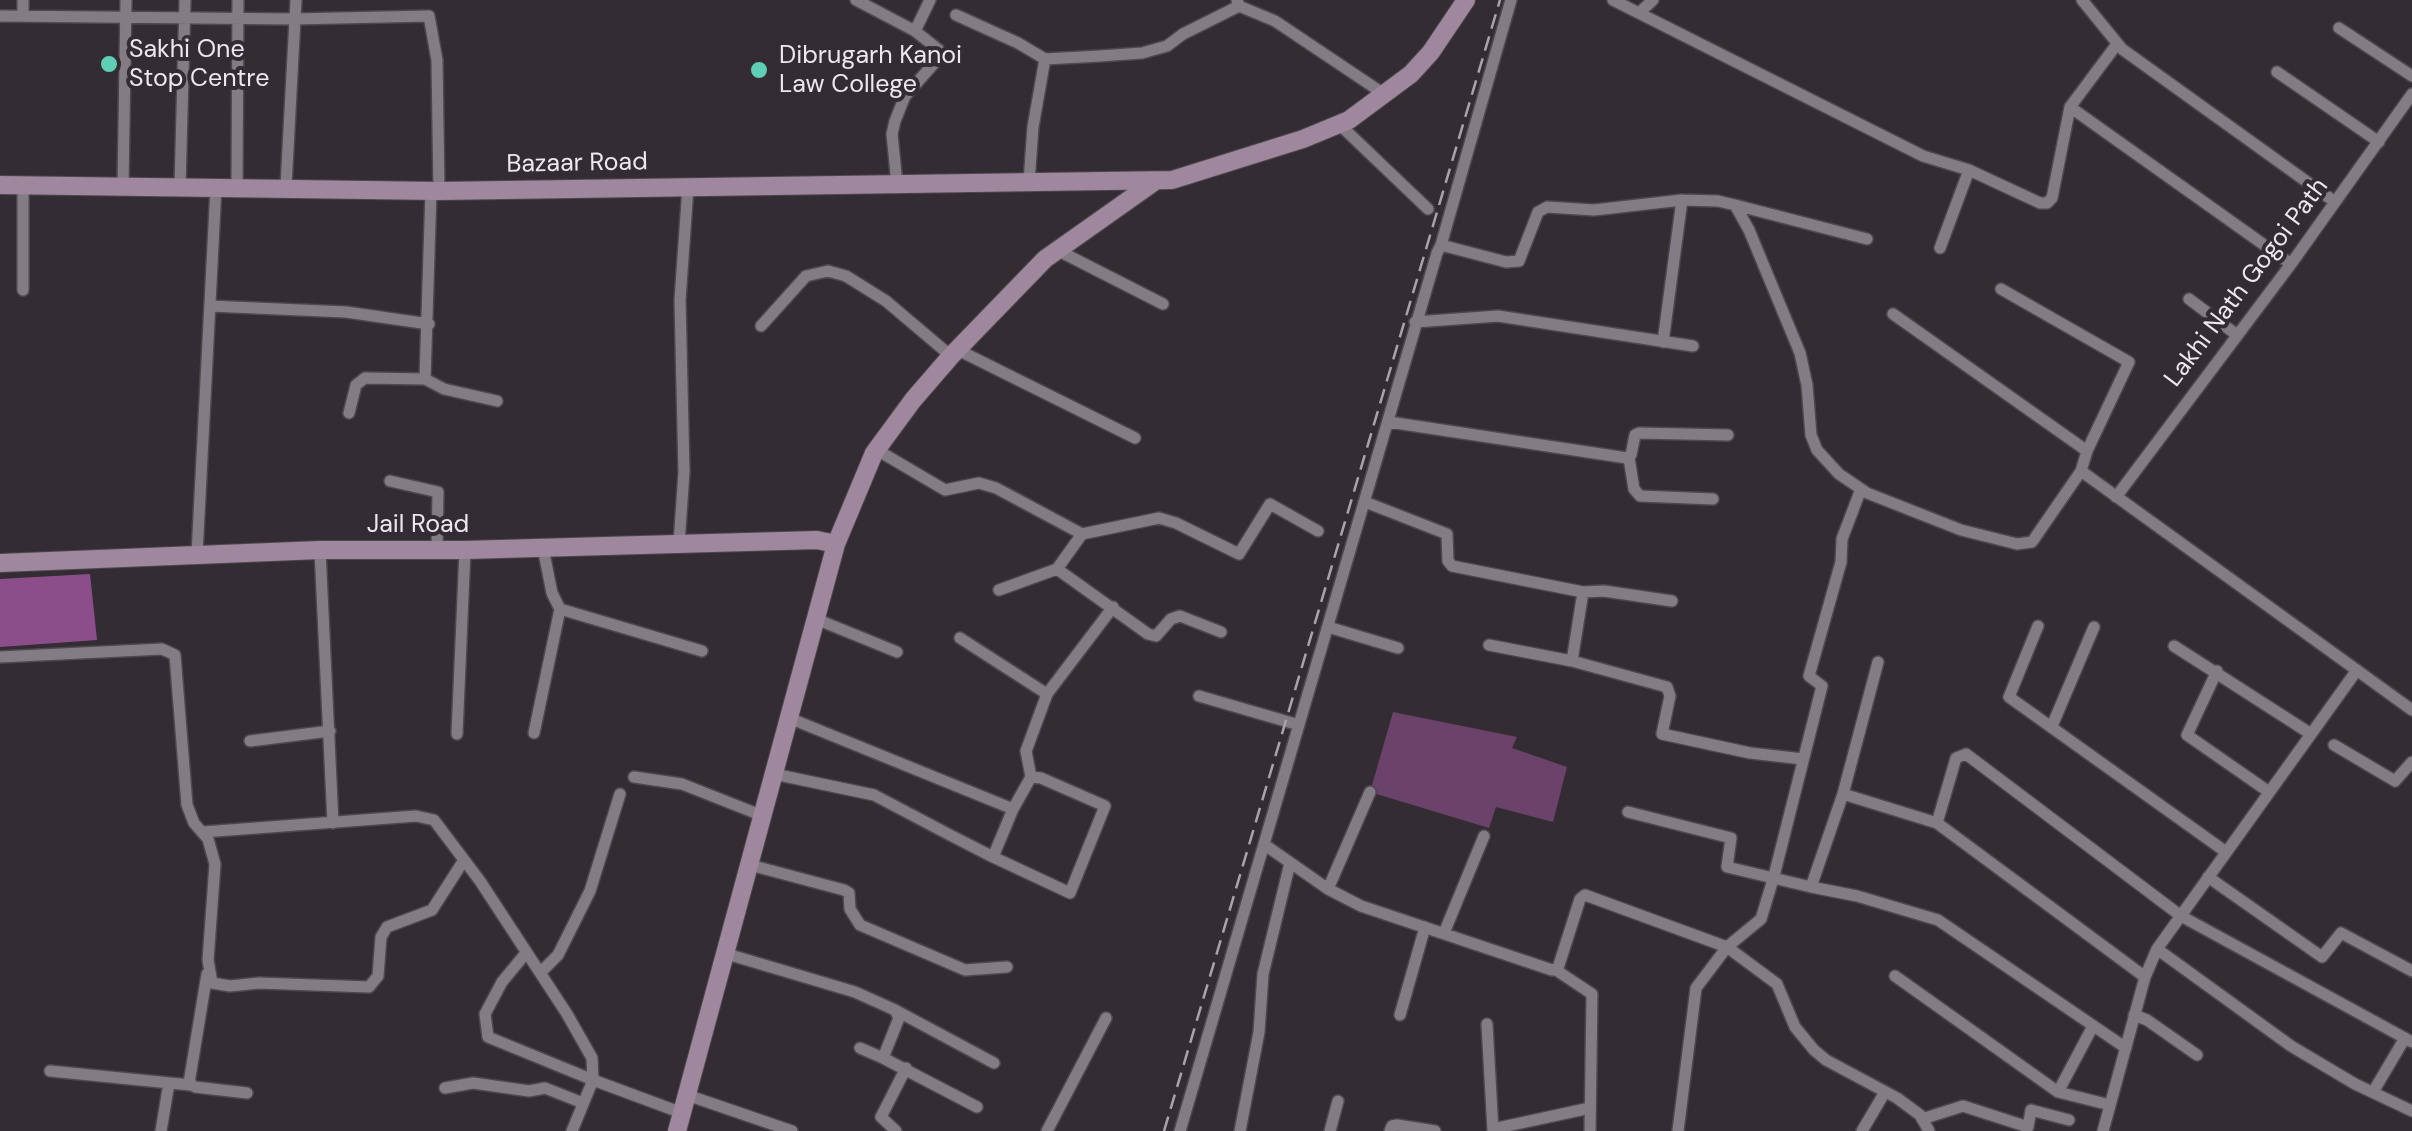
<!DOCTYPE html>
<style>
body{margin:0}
canvas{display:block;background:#332c33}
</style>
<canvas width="2412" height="1131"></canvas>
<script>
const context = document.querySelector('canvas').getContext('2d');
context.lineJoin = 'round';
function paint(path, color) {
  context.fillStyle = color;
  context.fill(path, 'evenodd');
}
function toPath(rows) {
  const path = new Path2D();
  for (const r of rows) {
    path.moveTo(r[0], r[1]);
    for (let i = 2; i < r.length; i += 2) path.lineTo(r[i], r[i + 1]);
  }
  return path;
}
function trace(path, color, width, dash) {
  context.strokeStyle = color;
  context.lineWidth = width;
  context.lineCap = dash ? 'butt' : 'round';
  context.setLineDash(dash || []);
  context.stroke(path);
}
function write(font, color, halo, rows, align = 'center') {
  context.font = font + ' "DM Sans",sans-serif';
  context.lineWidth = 8;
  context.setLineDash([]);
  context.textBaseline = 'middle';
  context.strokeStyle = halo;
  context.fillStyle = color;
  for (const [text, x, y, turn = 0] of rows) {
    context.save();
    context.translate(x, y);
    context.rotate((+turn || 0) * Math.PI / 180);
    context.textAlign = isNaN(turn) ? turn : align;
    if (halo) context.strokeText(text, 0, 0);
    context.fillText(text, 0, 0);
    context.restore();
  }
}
paint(toPath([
 [1393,712,1517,737,1512,748,1567,767,1553,822,1496,807,1489,828,1370,792]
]), '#6b426a');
paint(toPath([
 [90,574,97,640,0,647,0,579]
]), '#8c4e8a');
const street = toPath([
 [23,0,23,16],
 [856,0,915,31,939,50,937,60,905,96,895,121,892,134,897,184],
 [1613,0,1923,156,1969,170,2040,203,2047,203,2052,198,2070,107,2291,264],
 [2082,0,2122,49,2335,202],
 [1239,6,1275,21,1384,94],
 [1639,13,1653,0],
 [956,15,1018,43,1045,59,1100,56,1142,53,1167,46,1183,34,1239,6,1237,0],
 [0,16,294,19,429,16,437,60,439,191],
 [2339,28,2412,76],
 [915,31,930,0],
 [2277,72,2379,142],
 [2070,107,2117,44],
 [1339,124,1428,209],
 [1029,182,1033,127,1045,59],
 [23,186,23,290],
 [123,186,126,0],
 [286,186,296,0],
 [180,187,185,0],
 [237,187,238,0],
 [1735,205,1867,239],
 [1441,245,1511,0],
 [1940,248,1969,170],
 [1057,250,1163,304],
 [2001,289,2129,362,2087,451,2081,471],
 [2189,299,2237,335],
 [210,306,346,312,429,324],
 [1893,314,2087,451],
 [1415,322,1498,316,1693,346],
 [761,326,806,276,828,271,846,276,886,301,951,356],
 [1663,342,1682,200],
 [958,350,1135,438],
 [425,379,431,191],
 [349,413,356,385,365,378,425,379,444,389,497,401],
 [1389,422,1627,458,1631,455,1635,435,1639,433,1728,435],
 [877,450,945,490,979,483,996,488,1082,534,1159,518,1176,523,1239,554,1270,504,1318,531],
 [1629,458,1634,489,1640,496,1713,499],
 [390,481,438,492,437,550],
 [2116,497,2291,264,2412,94],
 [1365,502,1447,534,1448,561,1452,566,1583,592,1604,591,1672,601],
 [1082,534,1057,569,1148,634,1156,636,1171,619,1180,616,1221,632],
 [679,544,684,472,680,300,688,187],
 [543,548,552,593,560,609,702,651],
 [320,550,333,823],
 [197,554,216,187],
 [999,590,1057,569],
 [816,619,897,652],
 [2038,626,2009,697,2226,852],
 [1328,627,1398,648],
 [960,638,1047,694,1026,751,1031,777],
 [1489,645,1572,661,1667,687,1670,696,1662,734,1750,753,1803,759],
 [2174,646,2311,734],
 [0,657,162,649,175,655,187,805,194,823,208,839,215,864,208,960,212,983,230,986,259,983,369,987,378,976,381,937,387,927,432,910,464,860],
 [1572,661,1583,592],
 [1878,662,1843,794,1811,887,1857,896,1938,920,2126,1048],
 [2217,671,2187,735,2269,792],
 [1047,694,1113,607],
 [1199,696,1299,725],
 [789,718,1013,809],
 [2052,726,2094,627],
 [534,733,560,609],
 [457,734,465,550],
 [250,741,330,731],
 [2334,745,2395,781,2412,762],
 [774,774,874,795,950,835,993,857,1070,893,1105,806,1041,778,1031,777,1013,809,993,857],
 [634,777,682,784,763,816],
 [1843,794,1937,823,2145,977],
 [1628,812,1731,838,1727,867,1811,887],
 [1937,823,1956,758,1966,754,2181,916,2412,1042],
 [203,832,416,816,434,820,480,881,567,1014,592,1058,593,1080,488,1037,485,1014,502,982,526,953],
 [1265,845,1328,889,1361,906,1552,970,1558,968,1580,899,1585,895,1727,947,1777,984,1795,1027,1814,1050,1826,1060,1897,1098,1920,1115,1929,1131],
 [750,865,844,890,849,893,850,909,860,925,965,970,1007,967],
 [2208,877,2322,957,2341,933,2412,971],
 [1328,889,1370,792],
 [1444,933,1484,836],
 [2157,949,2291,1046,2355,1084,2412,1111],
 [727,954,855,992,895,1010,899,1018,883,1058,977,1107],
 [1556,970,1592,994,1590,1131],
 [541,972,558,955,590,891,620,794],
 [207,974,189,1083,195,1087,247,1093],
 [1895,976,2058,1092,2110,1105],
 [895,1010,994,1063],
 [1400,1015,1425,927],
 [2134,1015,2147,1020,2197,1055],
 [1487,1024,1493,1131],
 [860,1048,883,1058],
 [50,1071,190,1085],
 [445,1088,473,1083,529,1091,545,1088,583,1103],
 [2058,1092,2093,1026],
 [2373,1092,2405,1038],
 [687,1095,792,1131],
 [1922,1119,1963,1106,2028,1127,2031,1110,2069,1120],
 [1493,1129,1590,1108],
 [161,1131,169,1083],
 [572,1131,593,1080,682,1113],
 [896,1131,881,1117,906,1068],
 [1047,1131,1106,1018],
 [1180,1131,1437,253,1441,245,1506,262,1519,261,1538,212,1547,207,1594,210,1682,200,1718,201,1735,205,1749,230,1800,353,1807,385,1811,435,1817,450,1839,474,1867,493,1961,530,2017,544,2032,542,2081,471,2412,710],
 [1240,1131,1259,1032,1263,974,1290,863],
 [1330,1131,1338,1101],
 [1390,1131,1392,1126,1397,1125,1435,1131],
 [1678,1131,1696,988,1727,947,1761,919,1774,876,1822,686,1809,676,1841,562,1842,539,1861,489],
 [1862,1131,1885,1092],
 [2103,1131,2145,977,2157,949,2357,670]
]);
const secondary = toPath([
 [0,185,439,191,1172,180,1303,139,1349,120,1411,74,1431,52,1466,0],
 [0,563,320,550,465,550,817,540,836,544],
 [677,1131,836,544,874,453,913,400,951,356,1045,259,1154,182]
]);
trace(street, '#4d484d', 14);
trace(secondary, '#4d484d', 20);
trace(street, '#847c84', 11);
trace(secondary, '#9f879e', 18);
trace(toPath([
 [1164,1131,1500,0]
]), '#a9a4a9', 2.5, [15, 8]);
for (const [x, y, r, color] of [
 [109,64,10,"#5eceb7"],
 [759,70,10,"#5eceb7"]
]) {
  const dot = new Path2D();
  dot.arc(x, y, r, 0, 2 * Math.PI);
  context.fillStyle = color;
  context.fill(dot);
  trace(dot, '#332c33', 4);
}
write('25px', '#ede8ed', '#332c33', [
 ["Sakhi One",129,50],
 ["Stop Centre",129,79],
 ["Dibrugarh Kanoi",779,56],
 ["Law College",779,85]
], 'left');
write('25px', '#ede8ed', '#332c33', [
 ["Bazaar Road",577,164,-1],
 ["Lakhi Nath Gogoi Path",2247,283,-53],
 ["Jail Road",418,525]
]);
</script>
